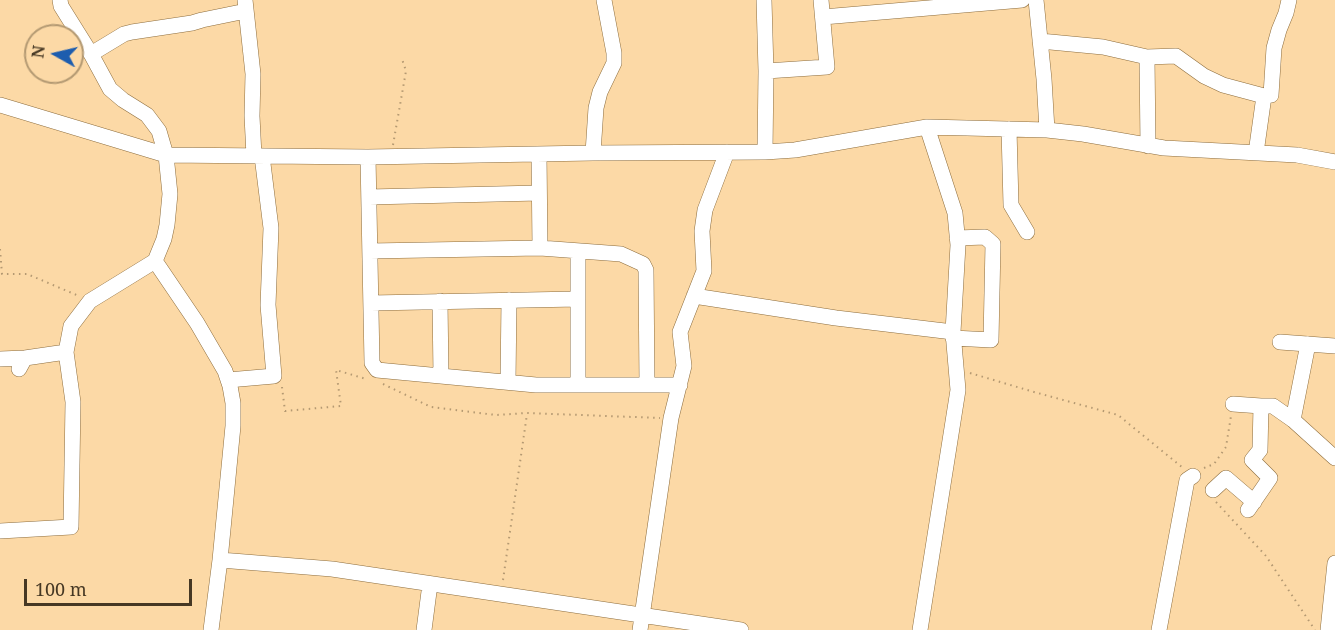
<!DOCTYPE html>
<style>
body{margin:0}
#map{position:relative;width:1335px;height:630px;overflow:hidden;background:#fcd9a6;font-family:"Noto Serif",serif}
canvas{display:block}
.north{position:absolute;left:24px;top:24px;width:60px;height:60px;box-sizing:border-box;background:#fcd9a6;border:2px solid #b39972;border-radius:50%;rotate:278deg;font-size:16px;font-weight:700;line-height:24px;text-align:center;color:#463824}
.north::after{content:'';display:block;margin:auto;width:21px;height:27px;background:#1d5dae;clip-path:polygon(50% 0,100% 100%,50% 72%,0 100%)}
.scale{position:absolute;left:24px;top:579px;width:168px;height:27px;box-sizing:border-box;border:3px solid #463824;border-top:0;padding-left:8px;font-size:18px;line-height:21px;white-space:nowrap;color:#463824;-webkit-text-stroke:4px #fcd9a6;paint-order:stroke}
</style>
<div id="map">
<canvas width="1335" height="630"></canvas>
<div class="north">N</div>
<div class="scale">100 m</div>
</div>
<script>
const context = document.querySelector('canvas').getContext('2d');
context.lineJoin = 'round';
function toPath(rows) {
  const path = new Path2D();
  for (const r of rows) {
    path.moveTo(r[0], r[1]);
    for (let i = 2; i < r.length; i += 2) path.lineTo(r[i], r[i + 1]);
  }
  return path;
}
function trace(path, color, width, dash) {
  context.strokeStyle = color;
  context.lineWidth = width;
  context.lineCap = dash ? 'butt' : 'round';
  context.setLineDash(dash || []);
  context.stroke(path);
}
const minor = toPath([
 [245,0,253,74,252,116,254,156],
 [764,0,766,71,765,152],
 [1036,0,1044,79,1047,130],
 [823,17,1022,0],
 [1040,41,1103,47,1147,57,1176,56,1204,76,1223,85,1264,96,1256,153],
 [91,54,124,34,132,32,192,23,202,20,246,11],
 [1147,57,1148,146],
 [766,71,827,67,821,0],
 [1264,96,1271,95,1274,48,1279,30,1286,13,1289,0],
 [0,105,166,155,368,157,593,153,765,152,795,150,927,127,1047,130,1083,134,1164,148,1297,155,1335,162],
 [1009,129,1011,205,1027,232],
 [593,153,596,108,600,92,614,63,614,53,604,0],
 [539,154,540,248],
 [368,157,372,363,377,370,536,385,680,385],
 [369,197,539,193],
 [370,251,540,248,621,254,643,264,646,270,647,385],
 [155,261,197,323,225,371,230,386,233,403,233,426,220,560,211,630],
 [694,296,836,318,953,332],
 [440,301,441,376],
 [371,303,578,299],
 [953,338,991,340,993,244,985,237,957,238],
 [1280,342,1335,346],
 [0,359,25,358],
 [19,369,25,358,66,352],
 [228,380,274,376,268,305,271,228,262,156],
 [508,382,509,300],
 [578,385,578,251],
 [1233,404,1261,406],
 [1293,420,1308,344],
 [1213,490,1226,478,1254,502],
 [1248,510,1270,478,1252,460,1260,450,1261,406,1273,406,1293,420,1335,458],
 [0,531,71,527,73,402,66,352,71,326,90,301,155,261,164,239,167,225,170,194,166,155,159,131,147,115,123,100,110,89,91,54,61,6,60,0],
 [220,560,332,569,741,630],
 [424,630,430,584],
 [640,630,671,418,684,366,680,332,704,271,702,231,705,210,727,152],
 [920,630,958,390,953,332,958,245,955,213,927,127],
 [1159,630,1187,480,1193,476],
 [1328,630,1335,563]
]);
trace(minor, '#8d6d3d', 16);
trace(toPath([
 [393,145,406,71,402,59],
 [0,249,2,274,27,274,79,296],
 [970,373,1034,392,1118,415,1183,468],
 [383,384,431,407,496,415,527,413,660,418],
 [282,387,285,411,341,406,336,370,366,379],
 [1204,468,1214,464,1226,447,1231,416],
 [1216,502,1266,556,1315,630],
 [503,580,527,414]
]), '#b49972', 2, [1.5, 4.5]);
trace(minor, '#fff', 15);
</script>
